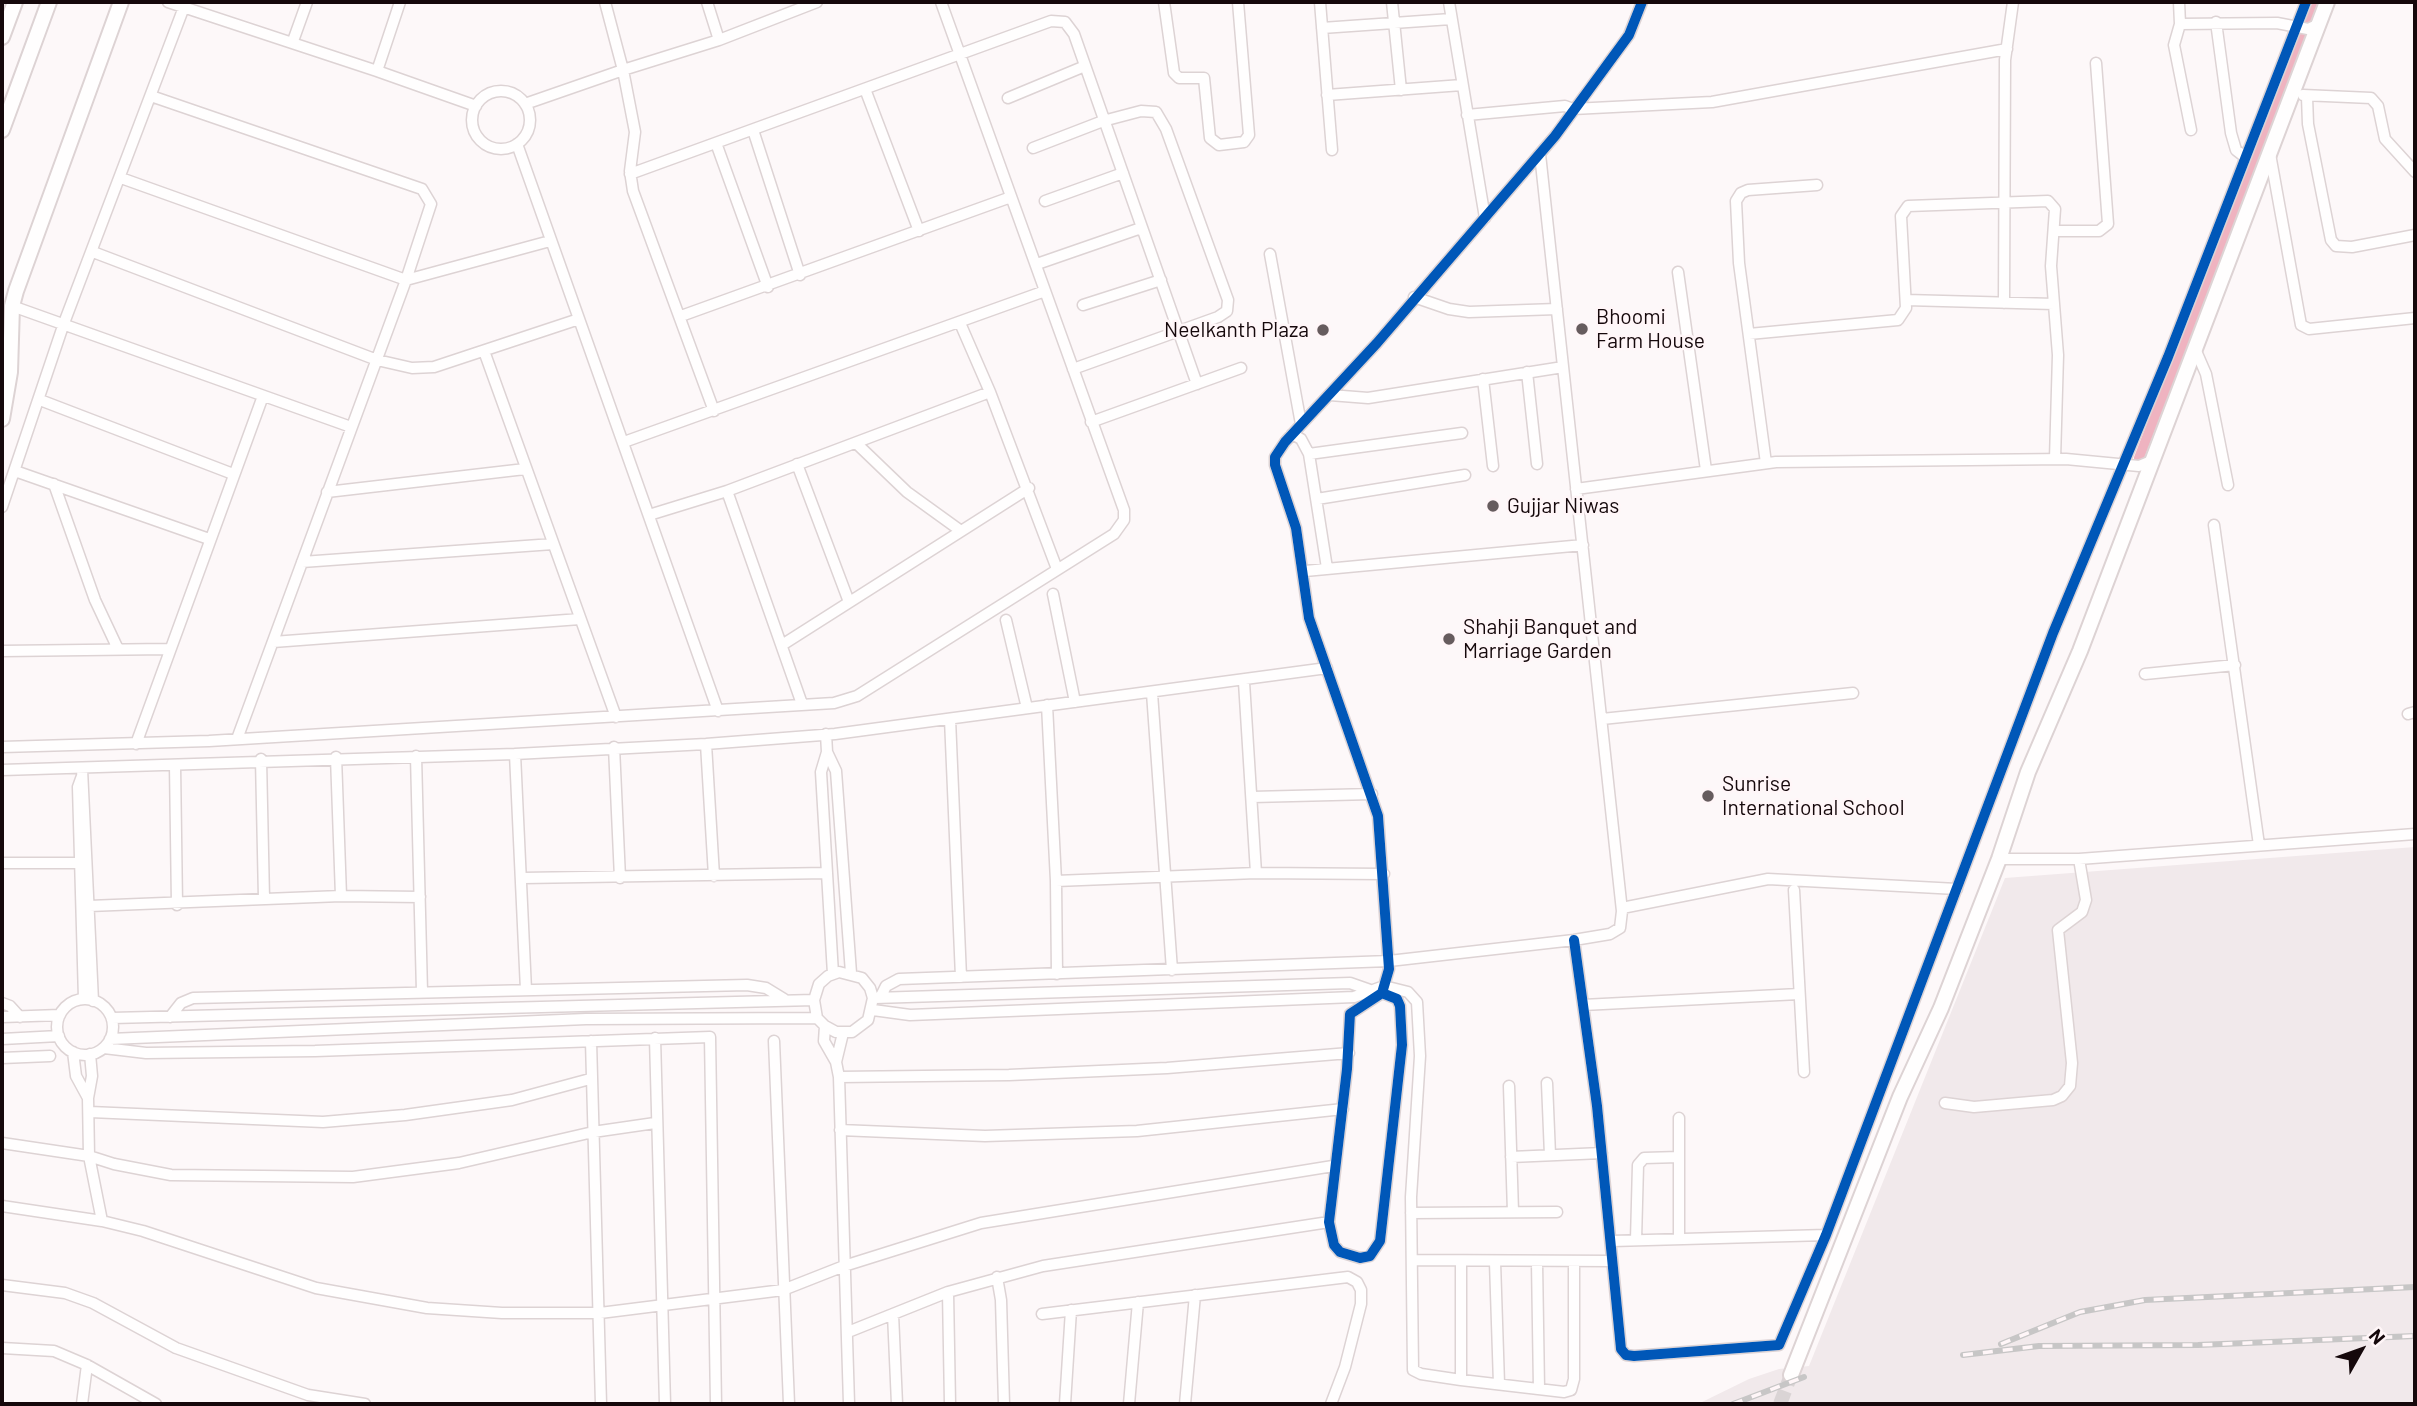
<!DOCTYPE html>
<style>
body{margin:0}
#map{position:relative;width:2417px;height:1406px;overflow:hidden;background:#fdf8f9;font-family:Barlow,sans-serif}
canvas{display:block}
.frame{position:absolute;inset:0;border:4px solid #15080b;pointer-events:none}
.north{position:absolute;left:2326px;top:1315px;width:70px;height:70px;-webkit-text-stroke:5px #fff6f8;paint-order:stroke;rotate:50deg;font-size:19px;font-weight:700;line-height:28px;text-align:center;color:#15080b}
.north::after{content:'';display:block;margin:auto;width:24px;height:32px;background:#15080b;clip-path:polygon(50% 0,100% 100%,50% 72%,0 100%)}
</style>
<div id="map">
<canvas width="2417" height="1406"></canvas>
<div class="frame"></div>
<div class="north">N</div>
</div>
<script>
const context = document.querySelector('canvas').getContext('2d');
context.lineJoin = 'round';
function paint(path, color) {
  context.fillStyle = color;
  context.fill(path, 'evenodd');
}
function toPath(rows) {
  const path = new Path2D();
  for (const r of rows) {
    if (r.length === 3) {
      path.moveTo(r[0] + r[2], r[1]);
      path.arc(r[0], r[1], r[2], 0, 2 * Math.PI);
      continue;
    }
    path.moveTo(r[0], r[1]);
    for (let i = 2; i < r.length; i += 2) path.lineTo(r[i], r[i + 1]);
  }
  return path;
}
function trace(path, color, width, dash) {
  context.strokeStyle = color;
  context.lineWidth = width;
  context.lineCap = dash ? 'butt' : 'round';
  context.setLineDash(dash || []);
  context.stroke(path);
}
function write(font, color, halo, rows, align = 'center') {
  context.font = font + ' Barlow,sans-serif';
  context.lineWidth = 5;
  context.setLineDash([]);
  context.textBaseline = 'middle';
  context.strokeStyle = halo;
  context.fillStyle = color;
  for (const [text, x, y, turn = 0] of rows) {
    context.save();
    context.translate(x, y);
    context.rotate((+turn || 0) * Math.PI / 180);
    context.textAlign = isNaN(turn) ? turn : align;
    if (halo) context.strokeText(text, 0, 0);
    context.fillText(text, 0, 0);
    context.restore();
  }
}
paint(toPath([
 [2415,847,2415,1404,1698,1404,1749,1379,1779,1369,1809,1366,2005,878]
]), '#f1e9eb');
trace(toPath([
 [2139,458,2314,2]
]), '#efb3c0', 10);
trace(toPath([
 [1780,1404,1791,1375]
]), '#dad4d5', 14, [14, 7]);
const street = toPath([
 [168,2,377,71,400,2],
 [605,2,623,70,719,40,817,2],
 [707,2,719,40],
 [1164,2,1174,73,1179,78,1204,78,1210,138,1219,145,1244,142,1249,135,1238,2],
 [1320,2,1332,150],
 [1392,2,1401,90],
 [1449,2,1485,218],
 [2179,2,2180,24,2174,45,2191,130],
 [2216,22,2231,133,2236,150,2245,157],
 [2180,24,2277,23,2308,29,2319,24],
 [1322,28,1451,19],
 [293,41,307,2],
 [377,71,476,106],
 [865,89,919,231],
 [501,120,29],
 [1327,95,1462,85],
 [2303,95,2371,98,2378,106,2385,139,2415,172],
 [151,96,422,189,431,204,406,280,237,739],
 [2307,97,2308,124,2331,240,2336,246,2352,247,2415,235],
 [1008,98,1085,66],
 [525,104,623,70,635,132,630,171,633,191,714,411],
 [1467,115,1565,106,1573,109,1712,102,2007,49],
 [753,130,800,275],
 [716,143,768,287],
 [517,144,718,711],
 [1033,148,1103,121,1141,111,1156,112,1166,129,1228,300,1227,311,1218,317,1073,369],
 [2270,154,2301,325,2309,329,2415,318],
 [630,174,1051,21,1065,22,1074,34,1197,384],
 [121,178,406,280,550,241],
 [1045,201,1123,173],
 [2054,231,2099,231,2108,224,2096,63],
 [93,252,377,360,412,368,434,367,579,319],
 [1270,254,1301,424],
 [1037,264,1141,228],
 [1678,272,1706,470],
 [1414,297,1449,309,1469,312,1557,309],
 [1906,300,2054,304],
 [2004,303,2005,60,2013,2],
 [1083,305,1161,280],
 [12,306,351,427],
 [681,316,1011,197],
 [960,323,990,392],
 [1749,334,1898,320,1906,308,1901,216,1908,206,2048,201,2055,209,2051,266,2058,355,2055,459],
 [2198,344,2196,351,2206,374,2228,485],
 [484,351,616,717],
 [1527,372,1537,464],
 [1483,379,1493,466],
 [1330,395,1368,398,1563,367],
 [40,400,233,474],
 [1091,422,1241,368],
 [1292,434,1301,439,1309,454,1327,568],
 [624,442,1045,291],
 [856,443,907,492,961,531],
 [1309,454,1462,433],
 [1766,463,1739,263,1736,201,1741,193,1748,190,1817,185],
 [797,464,849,602],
 [15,471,209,539],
 [54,484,95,600,118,649],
 [1576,489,1776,462,2066,459,2139,466,2151,461],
 [727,491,802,704],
 [327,492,525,469],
 [1317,499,1465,475],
 [2,507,64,323,184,7],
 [649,515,727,491,990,392,1057,569],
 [2214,525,2259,845],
 [302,562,553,544],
 [1305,571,1583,545],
 [1053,594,1075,702],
 [1006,620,1027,708],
 [273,642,580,619],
 [782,645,1029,488],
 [2,651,168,649],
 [2145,674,2235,665],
 [1244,682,1256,873],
 [1152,693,1172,970],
 [1047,705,1056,881,1057,974],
 [2408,714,2415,712],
 [950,719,961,977],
 [1602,719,1853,693],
 [826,734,827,752,821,772,833,974],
 [136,744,263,396],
 [706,744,714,876],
 [2,747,209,741,834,703,857,696,1114,534,1124,520,1124,510,941,2],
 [614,747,620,878],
 [827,752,836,771,851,973],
 [515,754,526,990],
 [416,756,422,992],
 [336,757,341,896],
 [261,759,264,899],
 [175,765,177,905],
 [82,769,93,1001],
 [2,770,515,754,706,744,835,734,1327,668],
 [82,776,78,787,84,999],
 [1252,797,1372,794],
 [1999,859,2079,859,2415,834],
 [2,863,79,863],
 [523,878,827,873],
 [1056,881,1256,873,1384,874],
 [1794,890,1804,1072],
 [89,906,341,896,420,897],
 [1622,908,1768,879,1957,889],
 [1574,940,1597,1106,1621,1349,1626,1355,1634,1356,1779,1345,1826,1235,2053,633,2168,357,2306,2],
 [1382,993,1397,999,1400,1006,1402,1045,1380,1241,1370,1256,1360,1258,1340,1252,1334,1245,1329,1222,1347,1069,1350,1014,1382,993,1389,969,1378,816,1309,618,1296,528,1275,465,1275,457,1285,442,1377,343,1555,136,1629,35,1642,2],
 [875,998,1350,983,1370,990],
 [880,998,886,986,899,979,1389,961,1574,940,1610,934,1620,928,1622,911,1540,154],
 [85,1027,28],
 [2,1003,10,1006,20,1017],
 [1583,1005,1799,994],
 [873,1010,910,1015,1354,997,1384,986,1408,992,1417,1002,1420,1056,1411,1197,1413,1370,1421,1374,1461,1380,1564,1392,1571,1390,1574,1379,1574,1261],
 [2,1017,60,1015],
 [170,1017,181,1003,193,998,747,985,766,988,784,999],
 [112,1018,814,1000],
 [825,1026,836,1032,852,1032,868,1020,873,998,870,988,862,978,839,972,828,976,819,984,814,1000,817,1018,825,1026,824,1041,836,1062,839,1077,849,1404],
 [655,1038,665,1404],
 [2,1039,59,1036],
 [110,1039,586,1019,817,1018],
 [591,1041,601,1404],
 [774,1041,789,1404],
 [104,1048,146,1053,315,1051,710,1037,716,1404],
 [73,1052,76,1076,88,1098],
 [90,1054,92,1076,88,1098,89,1156,102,1221],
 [2,1058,50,1056],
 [836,1062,843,1033],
 [839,1077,1009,1075,1167,1068,1349,1053],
 [1547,1083,1550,1155],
 [1509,1086,1513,1212],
 [1945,1103,1974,1107,2053,1100,2062,1096,2070,1086,2072,1063,2058,930,2082,912,2086,900,2079,859],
 [90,1112,323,1122,405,1115,512,1100,590,1079],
 [840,1130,985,1136,1137,1131,1343,1109],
 [2,1143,89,1156,114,1164,171,1175,353,1177,459,1163,593,1132,655,1123],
 [1511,1157,1602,1153],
 [2,1206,102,1221,143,1231,316,1288,427,1308,502,1313,600,1313,783,1290,844,1266,981,1223,1333,1166],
 [1411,1213,1557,1212],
 [1679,1239,1679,1118],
 [1636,1240,1638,1165,1644,1158,1679,1157],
 [1612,1241,1826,1235],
 [1412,1260,1612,1261],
 [1495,1262,1499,1384],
 [1537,1262,1539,1389],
 [997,1277,1001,1300,1004,1404],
 [2,1285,65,1293,93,1303,176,1348,308,1395,365,1404],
 [948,1292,950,1404],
 [893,1314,897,1404],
 [1042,1314,1348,1277,1357,1282,1361,1290,1361,1304,1345,1367,1331,1404],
 [848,1332,948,1292,1043,1266,1329,1222],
 [2,1348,54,1351,87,1365,156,1404],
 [1461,1380,1461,1263],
 [82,1404,87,1365],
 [1065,1404,1071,1310],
 [1129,1404,1138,1302],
 [1185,1404,1195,1295]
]);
const secondary = toPath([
 [2,37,15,2],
 [2,130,49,2],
 [2,419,10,372,12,306,16,291,121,2],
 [1791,1375,1900,1097,1941,1008,1999,859,2028,772,2080,651,2327,2]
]);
trace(street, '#ddd3d4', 13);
trace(secondary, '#ddd3d4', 18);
trace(street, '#fffefe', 10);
trace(secondary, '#fffefe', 14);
const rail = toPath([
 [2001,1344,2080,1312,2145,1300,2415,1287],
 [1963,1355,2039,1346,2198,1345,2415,1336],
 [1733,1404,1804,1377]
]);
trace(rail, '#c7c6c6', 6);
trace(rail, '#fff6f8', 3.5, [10]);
trace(toPath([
 [1574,940,1597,1106,1621,1349,1626,1355,1634,1356,1779,1345,1826,1235,2053,633,2168,357,2306,2],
 [1382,993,1397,999,1400,1006,1402,1045,1380,1241,1370,1256,1360,1258,1340,1252,1334,1245,1329,1222,1347,1069,1350,1014,1382,993,1389,969,1378,816,1309,618,1296,528,1275,465,1275,457,1285,442,1377,343,1555,136,1629,35,1642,2]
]), '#0057b8', 10);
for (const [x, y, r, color] of [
 [1582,329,7,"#665c5e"],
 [1323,330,7,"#665c5e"],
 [1493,506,7,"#665c5e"],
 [1449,639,7,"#665c5e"],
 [1708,796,7,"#665c5e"]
]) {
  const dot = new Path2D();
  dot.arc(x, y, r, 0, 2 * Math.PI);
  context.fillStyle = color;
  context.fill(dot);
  trace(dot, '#fff6f8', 2.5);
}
write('21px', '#15080b', '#fff6f8', [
 ["Bhoomi",1596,317],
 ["Farm House",1596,341],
 ["Neelkanth Plaza",1309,330,"right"],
 ["Gujjar Niwas",1507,506],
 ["Shahji Banquet and",1463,627],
 ["Marriage Garden",1463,651],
 ["Sunrise",1722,784],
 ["International School",1722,808]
], 'left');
</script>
